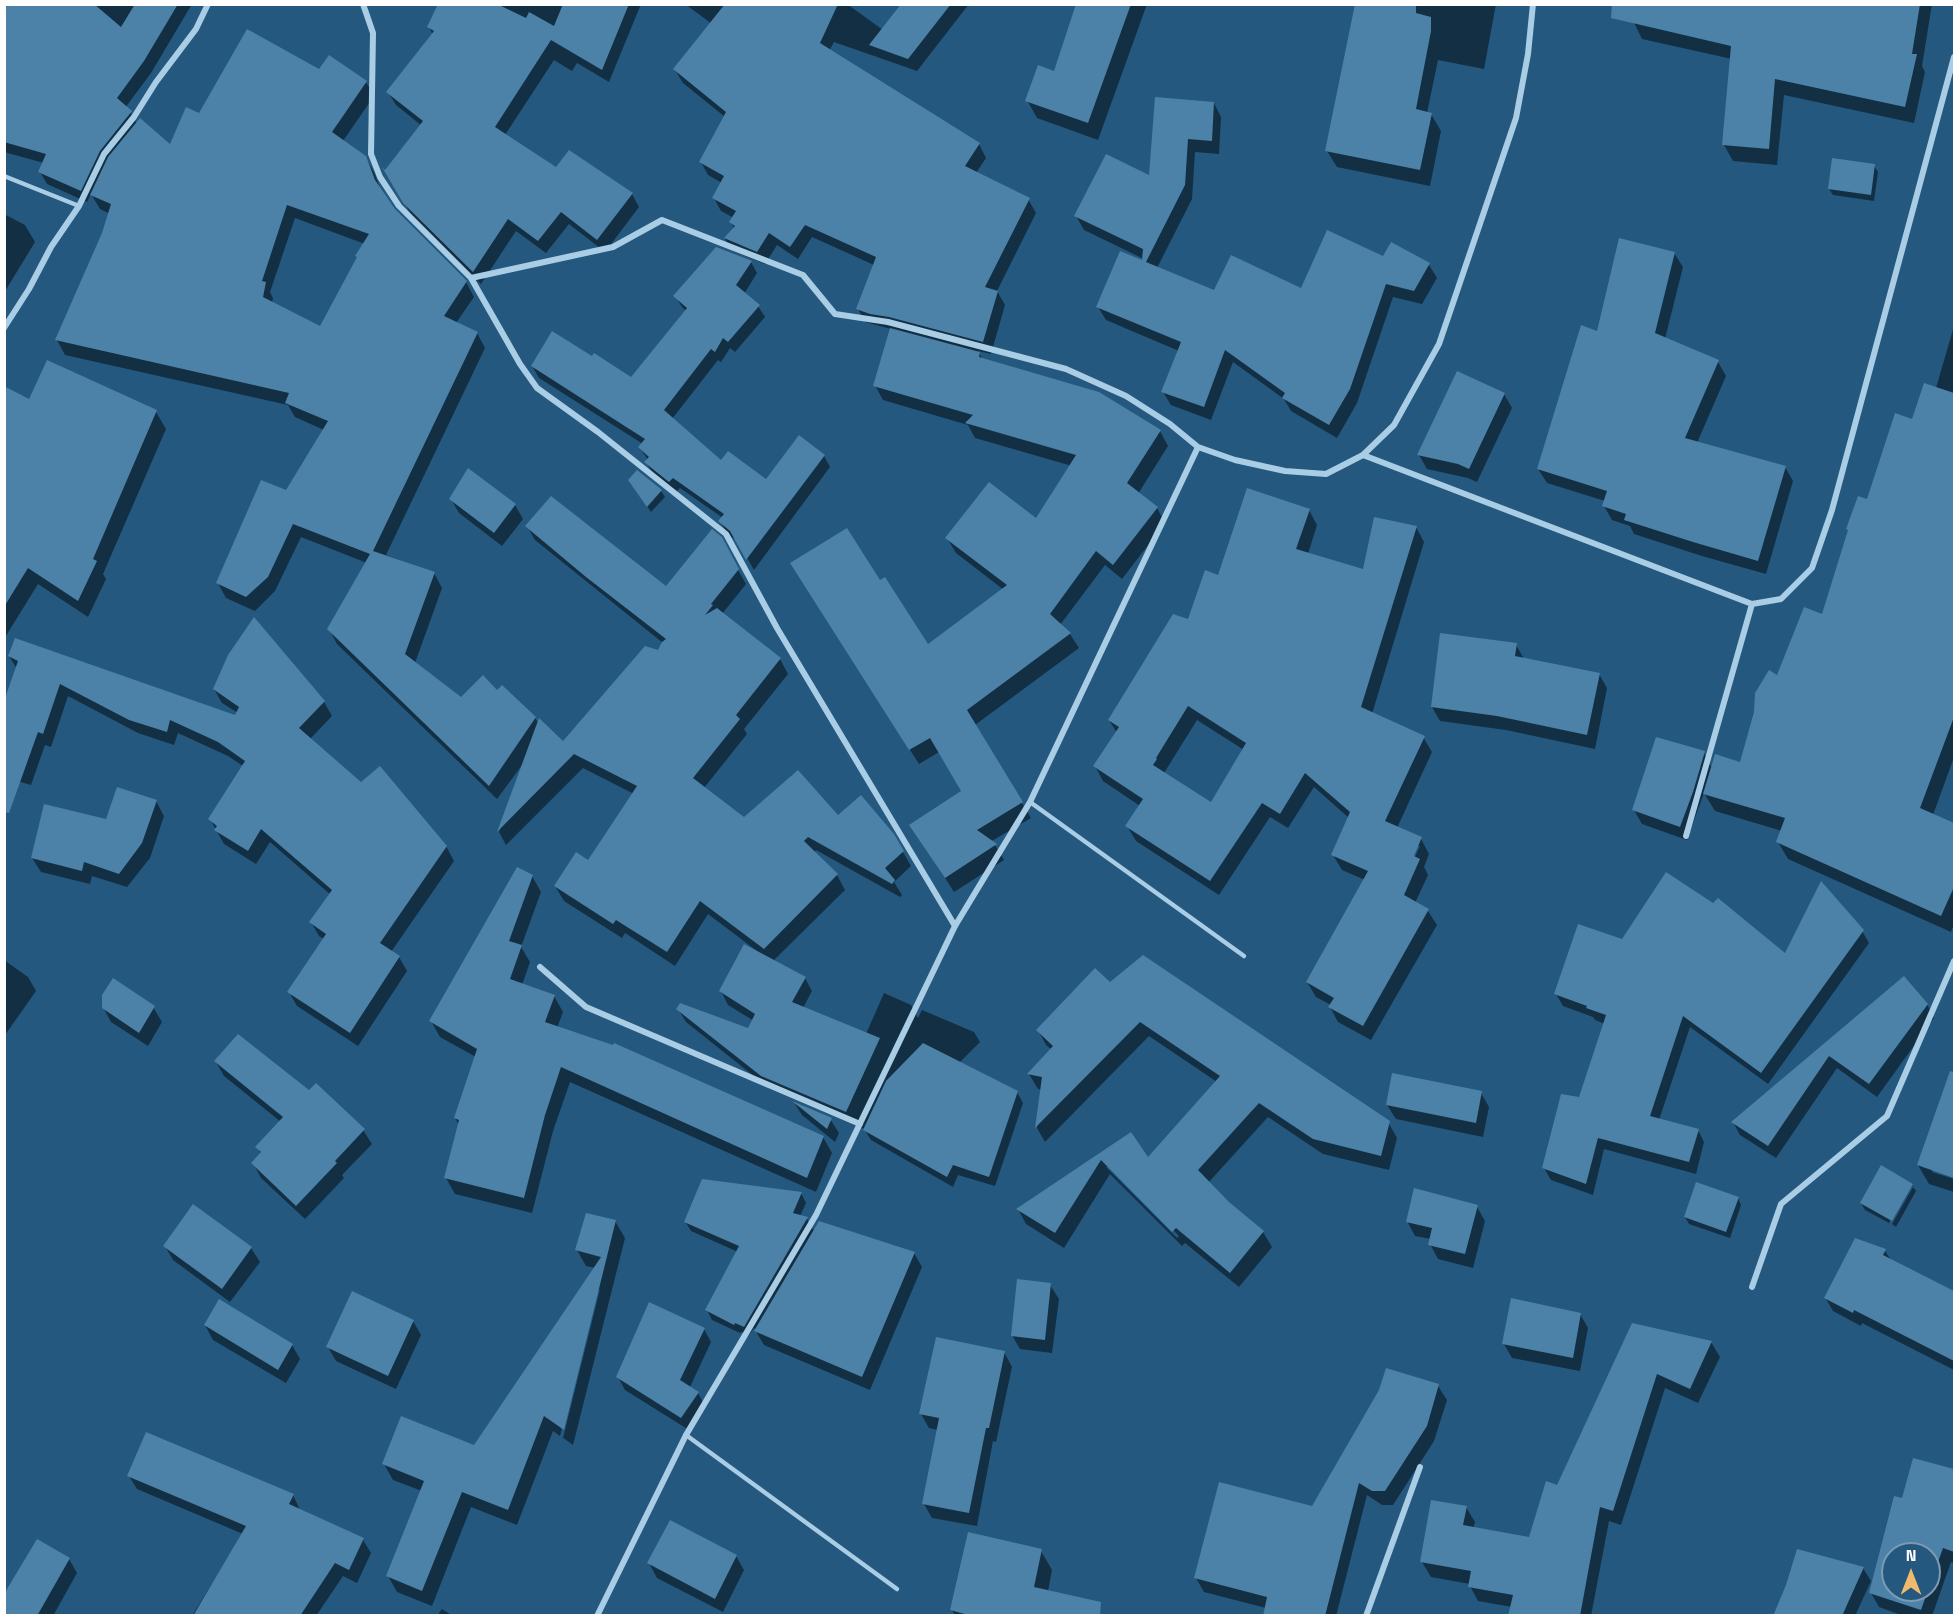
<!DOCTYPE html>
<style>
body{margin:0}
#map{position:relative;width:1959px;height:1620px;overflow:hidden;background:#24587f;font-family:"Space Grotesk",sans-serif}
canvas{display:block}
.frame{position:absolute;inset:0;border:6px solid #fff;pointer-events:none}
.north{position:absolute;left:1881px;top:1542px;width:60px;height:60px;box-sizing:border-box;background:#24587f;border:2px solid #7c9bb2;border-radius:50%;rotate:0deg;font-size:16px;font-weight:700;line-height:24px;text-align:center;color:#fff}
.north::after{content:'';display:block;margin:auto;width:21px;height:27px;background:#f0b96e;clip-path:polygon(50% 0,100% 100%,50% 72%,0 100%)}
</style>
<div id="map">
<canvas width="1959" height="1620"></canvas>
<div class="frame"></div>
<div class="north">N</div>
</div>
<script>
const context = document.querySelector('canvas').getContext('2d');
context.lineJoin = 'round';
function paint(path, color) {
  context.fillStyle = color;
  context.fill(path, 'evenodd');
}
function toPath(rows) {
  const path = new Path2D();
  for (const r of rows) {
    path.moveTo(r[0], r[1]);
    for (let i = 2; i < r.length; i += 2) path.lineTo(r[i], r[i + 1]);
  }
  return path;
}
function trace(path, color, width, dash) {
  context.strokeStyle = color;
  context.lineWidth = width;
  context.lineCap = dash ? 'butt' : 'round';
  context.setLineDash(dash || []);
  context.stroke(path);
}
paint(toPath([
 [4,4,192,4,151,73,125,108,130,112,137,124,170,147,200,115,319,71,366,82,374,96,343,141,365,157,374,172,381,191,394,210,466,282,474,297,456,323,477,333,485,348,386,555,434,573,442,588,415,663,461,699,497,692,535,718,539,724,563,743,658,652,663,643,535,540,527,526,666,589,729,554,746,584,722,614,780,659,788,674,744,729,747,734,704,788,744,819,838,818,893,835,911,866,894,882,902,895,900,897,816,850,814,853,837,875,845,890,773,961,805,978,812,991,803,1008,866,1034,884,993,911,1005,918,1018,922,1010,974,1032,980,1042,959,1063,1017,1092,1023,1103,995,1186,958,1175,953,1187,871,1140,864,1129,770,1089,686,1022,678,1009,749,1030,754,1021,728,1005,721,991,757,951,708,914,675,966,625,933,622,938,564,901,555,886,589,862,634,794,583,768,506,845,499,832,525,761,497,799,337,644,329,629,367,563,301,537,275,591,255,611,226,598,218,583,286,492,324,430,295,417,288,405,65,355,57,340,104,234,110,214,100,209,91,194,87,202,47,184,40,172,44,163,4,152],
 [295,218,365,244,321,328,272,304,273,298,270,292],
 [498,4,641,4,609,82,577,63,572,71,554,60,505,135,557,169,632,194,639,207,605,252,569,224,546,253,516,231,481,284,412,216,386,171,422,126,396,105,388,92,433,35,429,27,497,7],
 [685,4,847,4,883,30,902,4,969,4,917,71,834,42,829,51,979,144,986,158,976,173,1028,199,1036,213,997,291,1005,305,991,354,978,351,983,360,1160,431,1168,446,1138,494,1157,508,1165,523,1122,579,1105,565,1060,625,1070,634,1079,648,975,725,1031,818,990,842,995,845,1004,860,954,892,911,825,963,791,939,752,919,764,800,578,880,582,928,646,1004,590,956,553,947,538,1037,521,1072,466,975,438,968,425,883,400,875,385,891,329,865,322,858,309,874,265,812,237,798,259,777,245,765,264,733,251,725,239,734,228,731,222,734,218,721,211,714,198,722,183,708,175,701,162,725,117,683,83,675,70,712,24],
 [1077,4,1147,4,1098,140,1037,118,1027,100,1055,73],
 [1357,4,1496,4,1484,69,1438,60,1427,113,1431,114,1441,131,1430,186,1337,167,1327,151],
 [1625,4,1932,4,1922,66,1925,72,1914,123,1784,95,1777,165,1733,161,1724,145,1732,59,1642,39],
 [1214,103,1221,117,1219,154,1195,152,1192,199,1157,268,1215,292,1301,290,1384,258,1429,265,1437,278,1422,304,1393,297,1357,403,1337,438,1291,411,1284,399,1233,362,1211,420,1171,405,1163,392,1179,351,1106,320,1098,307,1143,263,1144,259,1084,230,1076,216,1150,177],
 [1874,166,1878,172,1874,201,1833,195,1829,189],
 [4,214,25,225,35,242,4,293],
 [1674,253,1683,267,1665,339,1718,362,1726,376,1697,443,1785,467,1793,481,1766,574,1702,556,1634,534,1630,526,1612,520,1604,506,1605,501,1547,483,1538,469],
 [751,262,757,273,744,294,758,306,765,317,735,352,730,348,721,362,718,360,672,419,721,463,766,481,824,456,830,467,754,570,738,542,727,533,720,521,723,518,680,488,676,492,653,474,646,462,648,460,640,448,643,444,539,378,532,366,632,379,686,311,682,307,675,296],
 [1954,326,1954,757,1933,815,1954,825,1954,924,1951,932,1788,859,1778,842,1782,831,1715,811,1704,793,1687,840,1642,824,1634,810,1704,753,1712,768,1741,764,1777,677,1823,616,1868,501,1913,421,1936,388],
 [4,388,30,402,156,412,166,429,103,574,106,579,88,617,38,584,4,639],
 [1504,394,1512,408,1477,482,1468,478,1427,469,1419,455],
 [634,487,661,491,665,497,651,512],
 [451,499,515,505,523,519,502,546,459,513],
 [1309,510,1317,525,1308,554,1364,571,1416,527,1424,542,1372,714,1423,737,1432,752,1397,828,1421,839,1429,854,1424,867,1428,875,1415,903,1428,911,1437,925,1371,1040,1338,1022,1330,1007,1331,1005,1316,997,1307,982,1365,880,1342,870,1333,855,1349,818,1314,787,1288,828,1270,817,1219,895,1136,841,1127,826,1140,806,1103,781,1095,766,1117,733,1109,720,1189,621,1219,576],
 [1197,720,1244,750,1211,804,1164,773],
 [1416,846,1420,846,1412,863],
 [1516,645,1524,659,1599,674,1607,688,1595,749,1506,730,1440,721,1432,707],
 [9,656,236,717,238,713,222,703,214,689,324,702,332,716,310,739,361,784,446,846,454,861,391,952,399,957,407,971,358,1046,297,1006,289,992,324,939,319,936,311,922,331,895,270,842,256,864,224,844,210,819,243,766,228,756,178,733,174,745,138,733,68,696,51,747,45,745,31,785,4,777,17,669],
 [156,801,164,816,150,858,127,887,92,876,90,884,41,872,32,858,107,821],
 [532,876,541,892,521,947,530,962,522,985,554,996,563,1012,557,1028,823,1137,832,1153,816,1192,570,1082,553,1131,532,1213,455,1194,446,1178,459,1125,455,1118,476,1057,440,1037,431,1021],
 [1862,931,1869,943,1768,1084,1690,1027,1659,1120,1698,1130,1704,1142,1696,1174,1604,1149,1593,1195,1551,1180,1544,1168,1580,1099,1605,1024,1595,1020,1593,1017,1563,1006,1556,994,1623,941,1785,956],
 [4,960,28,977,36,991,5,1035],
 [1904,978,1927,1004,1934,1018,1877,1097,1837,1068,1776,1158,1740,1135,1733,1122],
 [1110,984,1388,1122,1397,1138,1389,1170,1323,1154,1268,1117,1208,1183,1228,1203,1263,1232,1272,1247,1239,1287,1185,1243,1182,1246,1110,1174,1064,1248,1026,1224,1018,1209,1130,1134,1147,1159,1217,1082,1149,1036,1045,1142,1037,1128,1042,1090,1038,1089,1029,1074,1052,1050,1046,1045,1038,1030],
 [1106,1167,1111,1167,1179,1236,1177,1238],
 [103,1007,153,1007,162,1022,148,1046,111,1022],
 [216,1062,309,1092,363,1130,372,1144,342,1175,344,1178,305,1219,261,1178,253,1163,261,1154,257,1147,281,1122,224,1076],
 [1481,1093,1489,1107,1483,1137,1396,1119,1387,1105],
 [1941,1101,1954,1105,1954,1176,1932,1168,1932,1172,1954,1179,1954,1192,1929,1184,1918,1165],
 [795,1104,830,1119,839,1133,835,1142,802,1115],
 [1912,1185,1913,1186,1910,1186,1889,1223,1865,1210,1861,1203],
 [1913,1187,1916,1191,1896,1227,1892,1224],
 [801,1193,806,1203,800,1216,807,1219,814,1231,914,1253,922,1267,870,1390,764,1345,754,1328,749,1335,741,1332,740,1333,712,1320,707,1310,738,1252,691,1231,685,1221],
 [1738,1198,1741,1205,1730,1238,1689,1224,1685,1217],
 [1477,1207,1485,1221,1473,1268,1438,1259,1430,1244,1431,1239,1415,1236,1407,1221],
 [615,1221,625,1238,573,1445,562,1437,563,1438,600,1289,596,1294,560,1436,553,1431,517,1525,471,1507,432,1606,397,1592,388,1576,422,1491,393,1480,384,1464,475,1447,596,1268,586,1266,577,1250],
 [165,1246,251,1248,260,1262,230,1302,173,1260],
 [1885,1251,1891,1260,1954,1293,1954,1370,1862,1323,1861,1326,1833,1311,1825,1297],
 [1050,1285,1059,1299,1052,1353,1020,1349,1012,1335],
 [1580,1314,1588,1328,1580,1371,1512,1358,1504,1344],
 [413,1321,421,1335,396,1389,336,1361,328,1347],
 [205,1325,292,1345,300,1359,286,1383,213,1340],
 [1633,1325,1711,1342,1720,1357,1698,1403,1665,1388,1621,1525,1609,1521,1591,1616,1510,1616,1512,1607,1478,1601,1470,1586,1470,1584,1431,1577,1422,1562,1466,1507,1475,1522,1473,1529,1530,1539,1558,1487],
 [704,1329,711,1342,690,1387,698,1393,705,1406,689,1430,625,1390,618,1377],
 [1004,1352,1012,1367,996,1442,993,1441,977,1526,932,1518,924,1504,938,1430,929,1428,921,1414],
 [1438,1386,1447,1400,1434,1441,1393,1505,1382,1505,1367,1495,1336,1616,1264,1616,1266,1608,1204,1592,1196,1578,1312,1507],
 [1914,1459,1954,1470,1954,1563,1951,1562,1932,1616,1904,1616,1879,1607,1871,1593,1903,1500],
 [1893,1554,1929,1554,1929,1590,1893,1590],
 [129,1476,293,1495,300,1510,363,1540,371,1553,357,1583,343,1576,316,1616,192,1616,243,1534,137,1489],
 [1041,1551,1052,1570,1048,1591,1085,1616,955,1616,952,1610],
 [736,1556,744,1570,723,1612,657,1578,649,1563],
 [69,1559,77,1573,53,1616,4,1616],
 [1863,1568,1871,1581,1855,1616,1774,1616],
 [442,1609,453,1616,437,1616]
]), '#0007');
paint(toPath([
 [4,4,94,4,121,27,135,4,178,4,144,61,117,98,132,111,100,151,81,191,38,172,46,154,4,142],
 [438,4,497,4,526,18,529,12,554,26,563,4,629,4,602,70,551,40,495,127,556,167,569,150,633,193,597,240,561,212,538,241,508,219,473,272,403,203,382,167,385,170,423,121,386,92,434,31,427,27],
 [725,4,838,4,820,43,980,143,965,166,1030,198,985,287,998,291,983,342,889,317,870,314,856,309,876,257,805,225,790,247,769,233,757,252,724,238,735,226,729,222,736,211,712,198,724,176,699,162,726,112,673,69],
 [901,4,951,4,908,59,869,45],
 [1076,4,1131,4,1088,123,1025,101,1038,65,1054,71],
 [1355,4,1416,4,1416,13,1431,17,1431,31,1416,109,1432,113,1420,170,1325,151],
 [1612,4,1920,4,1912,54,1917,54,1905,107,1775,79,1769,149,1722,145,1731,46,1611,18],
 [247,29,319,69,329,55,367,81,332,132,366,156,375,180,395,209,467,281,444,316,478,332,373,551,435,572,405,654,461,697,483,675,497,690,502,685,536,717,489,786,327,629,370,554,293,524,268,577,246,597,216,583,261,480,286,490,328,421,285,403,289,393,55,340,102,233,111,204,90,195,108,157,140,118,170,144,186,107,199,113],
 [287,205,369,234,355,256,357,257,320,326,263,297,266,282,262,281],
 [1155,97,1214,102,1212,141,1188,139,1185,185,1146,262,1214,290,1231,255,1301,288,1327,230,1383,256,1391,242,1430,263,1414,291,1386,284,1350,389,1329,425,1282,398,1285,393,1225,350,1204,407,1161,392,1181,342,1096,307,1120,251,1142,260,1143,249,1074,216,1106,154,1149,175],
 [1832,158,1875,164,1871,195,1828,189],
 [1619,238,1675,252,1655,333,1719,360,1685,438,1786,466,1758,561,1693,542,1624,520,1626,514,1602,506,1607,491,1537,469,1581,325,1597,331],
 [716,247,752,261,736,285,760,305,728,342,723,338,715,352,711,349,664,410,721,460,728,451,766,479,799,435,825,455,746,560,730,531,718,521,724,514,673,478,669,482,644,462,649,457,638,447,645,439,531,366,552,331,592,356,594,353,631,377,687,308,673,296],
 [890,328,980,352,979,357,1099,392,1161,430,1127,483,1158,507,1113,565,1096,551,1050,614,1071,633,967,710,1023,802,977,830,997,844,945,878,909,825,961,791,930,738,909,750,790,563,847,528,880,580,885,577,928,644,1007,585,945,538,989,482,1036,518,1076,455,965,423,973,415,873,386],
 [47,360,157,410,93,559,97,561,78,601,28,568,4,607,4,386,29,399],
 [1457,371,1505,393,1469,469,1458,464,1417,455],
 [1924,383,1954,393,1954,717,1920,808,1954,823,1954,887,1941,916,1776,842,1785,818,1703,794,1715,754,1740,762,1754,712,1755,693,1769,670,1777,675,1804,607,1822,614,1848,530,1846,529,1858,496,1867,499,1895,413,1912,419],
 [468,468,516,504,494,533,449,499],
 [637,470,662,490,647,507,628,480],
 [1247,488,1310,509,1296,549,1363,569,1374,517,1417,526,1361,707,1425,736,1385,821,1422,837,1414,856,1420,859,1404,895,1429,909,1363,1026,1328,1007,1334,998,1306,982,1368,871,1331,855,1350,812,1305,773,1280,814,1262,803,1210,881,1125,826,1143,799,1093,766,1119,727,1108,720,1173,614,1188,619,1205,570,1218,575],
 [1188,706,1246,743,1211,802,1153,765,1157,759,1156,758],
 [551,496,666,586,712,529,722,537,739,569,711,604,713,605,705,615,717,608,781,658,736,715,740,719,693,778,744,817,798,770,838,815,861,795,894,834,904,851,885,868,895,880,892,884,808,837,804,841,838,874,764,949,700,901,667,952,616,920,613,924,554,886,576,852,588,860,637,786,574,754,497,832,539,718,563,741,645,646,658,650,662,642,666,639,586,577,525,526],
 [254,617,325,701,299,728,361,782,380,766,447,846,380,943,400,956,350,1033,287,992,326,934,309,922,332,890,261,829,248,851,214,830,217,826,208,819,245,761,218,742,170,720,167,732,129,720,60,684,43,734,38,732,9,813,4,812,4,701,18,661,8,656,15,638,235,715,239,707,213,689,228,655],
 [1440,633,1517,643,1515,656,1600,673,1587,735,1497,716,1431,707],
 [1656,737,1705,751,1693,792,1680,827,1632,810],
 [117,787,157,800,142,843,119,874,84,862,82,871,31,858,44,804,106,819],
 [517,867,533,875,509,941,522,945,510,979,555,995,545,1022,613,1045,614,1043,824,1136,807,1178,561,1067,545,1115,524,1198,444,1178,459,1120,454,1118,477,1049,429,1021],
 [1666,872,1713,903,1718,898,1785,953,1821,881,1864,930,1761,1073,1683,1016,1650,1116,1699,1129,1689,1162,1598,1138,1586,1184,1542,1168,1561,1094,1579,1097,1606,1015,1586,1008,1587,1006,1554,994,1578,924,1622,939],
 [744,944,806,977,792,1002,880,1038,846,1112,761,1076,676,1009,680,1003,748,1028,755,1014,719,991],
 [1143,955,1390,1121,1381,1156,1313,1139,1259,1103,1198,1170,1229,1202,1264,1231,1230,1273,1176,1228,1172,1232,1101,1160,1055,1233,1016,1209,1131,1132,1148,1157,1220,1076,1140,1022,1035,1128,1042,1077,1027,1074,1053,1046,1036,1030,1095,968,1110,982],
 [1904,976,1928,1004,1869,1084,1829,1056,1768,1146,1731,1122],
 [113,978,155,1006,139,1033,102,1008,102,995],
 [238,1034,309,1090,316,1083,365,1129,335,1161,337,1163,296,1206,251,1163,261,1152,255,1147,283,1117,214,1061],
 [923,1043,1018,1091,989,1177,953,1165,947,1177,863,1130,886,1081],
 [1950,1071,1954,1072,1954,1178,1917,1165],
 [1392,1073,1482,1091,1476,1123,1386,1105],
 [792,1101,832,1118,827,1129],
 [1881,1165,1913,1184,1892,1221,1860,1203],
 [702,1179,802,1192,793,1213,808,1217,744,1327,735,1323,734,1325,705,1310,739,1246,684,1222],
 [1696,1182,1739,1197,1726,1232,1684,1217],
 [1414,1188,1478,1205,1465,1254,1428,1245,1432,1228,1406,1222],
 [193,1204,252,1247,222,1289,163,1246],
 [586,1213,616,1220,564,1430,544,1416,508,1510,462,1492,422,1591,386,1576,424,1481,382,1464,401,1416,474,1445,601,1257,575,1250],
 [819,1221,915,1252,862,1377,754,1331],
 [1855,1238,1886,1249,1883,1255,1954,1291,1954,1361,1854,1310,1853,1313,1824,1298],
 [1017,1279,1051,1283,1045,1340,1011,1336],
 [352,1291,414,1320,388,1376,326,1347],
 [1511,1298,1581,1313,1573,1358,1502,1344],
 [219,1299,293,1344,278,1370,204,1325],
 [649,1302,705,1328,680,1380,699,1392,681,1418,616,1377],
 [1632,1323,1712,1341,1690,1389,1657,1374,1613,1511,1600,1507,1580,1616,1508,1616,1513,1595,1468,1587,1471,1571,1420,1562,1431,1500,1467,1506,1463,1525,1529,1537,1546,1481,1557,1485],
 [936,1337,1005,1351,989,1428,986,1428,969,1513,922,1504,939,1418,919,1414],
 [1386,1368,1439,1384,1427,1426,1385,1491,1372,1491,1359,1483,1325,1616,1263,1616,1267,1597,1194,1578,1219,1482,1312,1506,1379,1390],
 [146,1432,294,1494,289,1504,364,1538,349,1570,335,1563,300,1616,193,1616,246,1526,127,1476],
 [1913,1458,1954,1469,1954,1552,1943,1548,1929,1587,1929,1554,1893,1554,1893,1590,1928,1590,1921,1610,1869,1593,1894,1496,1902,1498],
 [670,1520,737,1555,715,1599,647,1563],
 [968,1532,1042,1549,1034,1587,1101,1602,1100,1616,972,1616,950,1610],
 [37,1539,70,1558,37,1616,4,1616,4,1594],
 [1797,1549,1864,1567,1842,1616,1773,1616,1786,1585]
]), '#4c82a8');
trace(toPath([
 [4,176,79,206],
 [1030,802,1244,956],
 [686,1435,897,1589]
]), '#aacde6', 4.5);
trace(toPath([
 [363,4,373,33,371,154,380,177,399,206,471,278,520,364,537,388,598,432,726,534,777,628,955,926],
 [471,278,613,247,662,220,803,275,835,314,888,322,1066,369,1126,396,1170,424,1198,447,1235,460,1285,471,1326,474,1363,455,1394,425,1439,344,1516,118,1528,54,1533,4],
 [4,328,29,289,51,247,79,206,104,154,134,117,156,82,196,29,208,4],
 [1363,455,1752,604,1781,599,1812,568,1832,510,1954,57],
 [1686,836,1752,604],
 [540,967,586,1007,860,1124],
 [1752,1287,1781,1204,1887,1116,1954,961],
 [597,1616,686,1435,816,1215,955,926,1030,802,1198,447],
 [1366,1616,1420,1467]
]), '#aacde6', 6);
</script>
